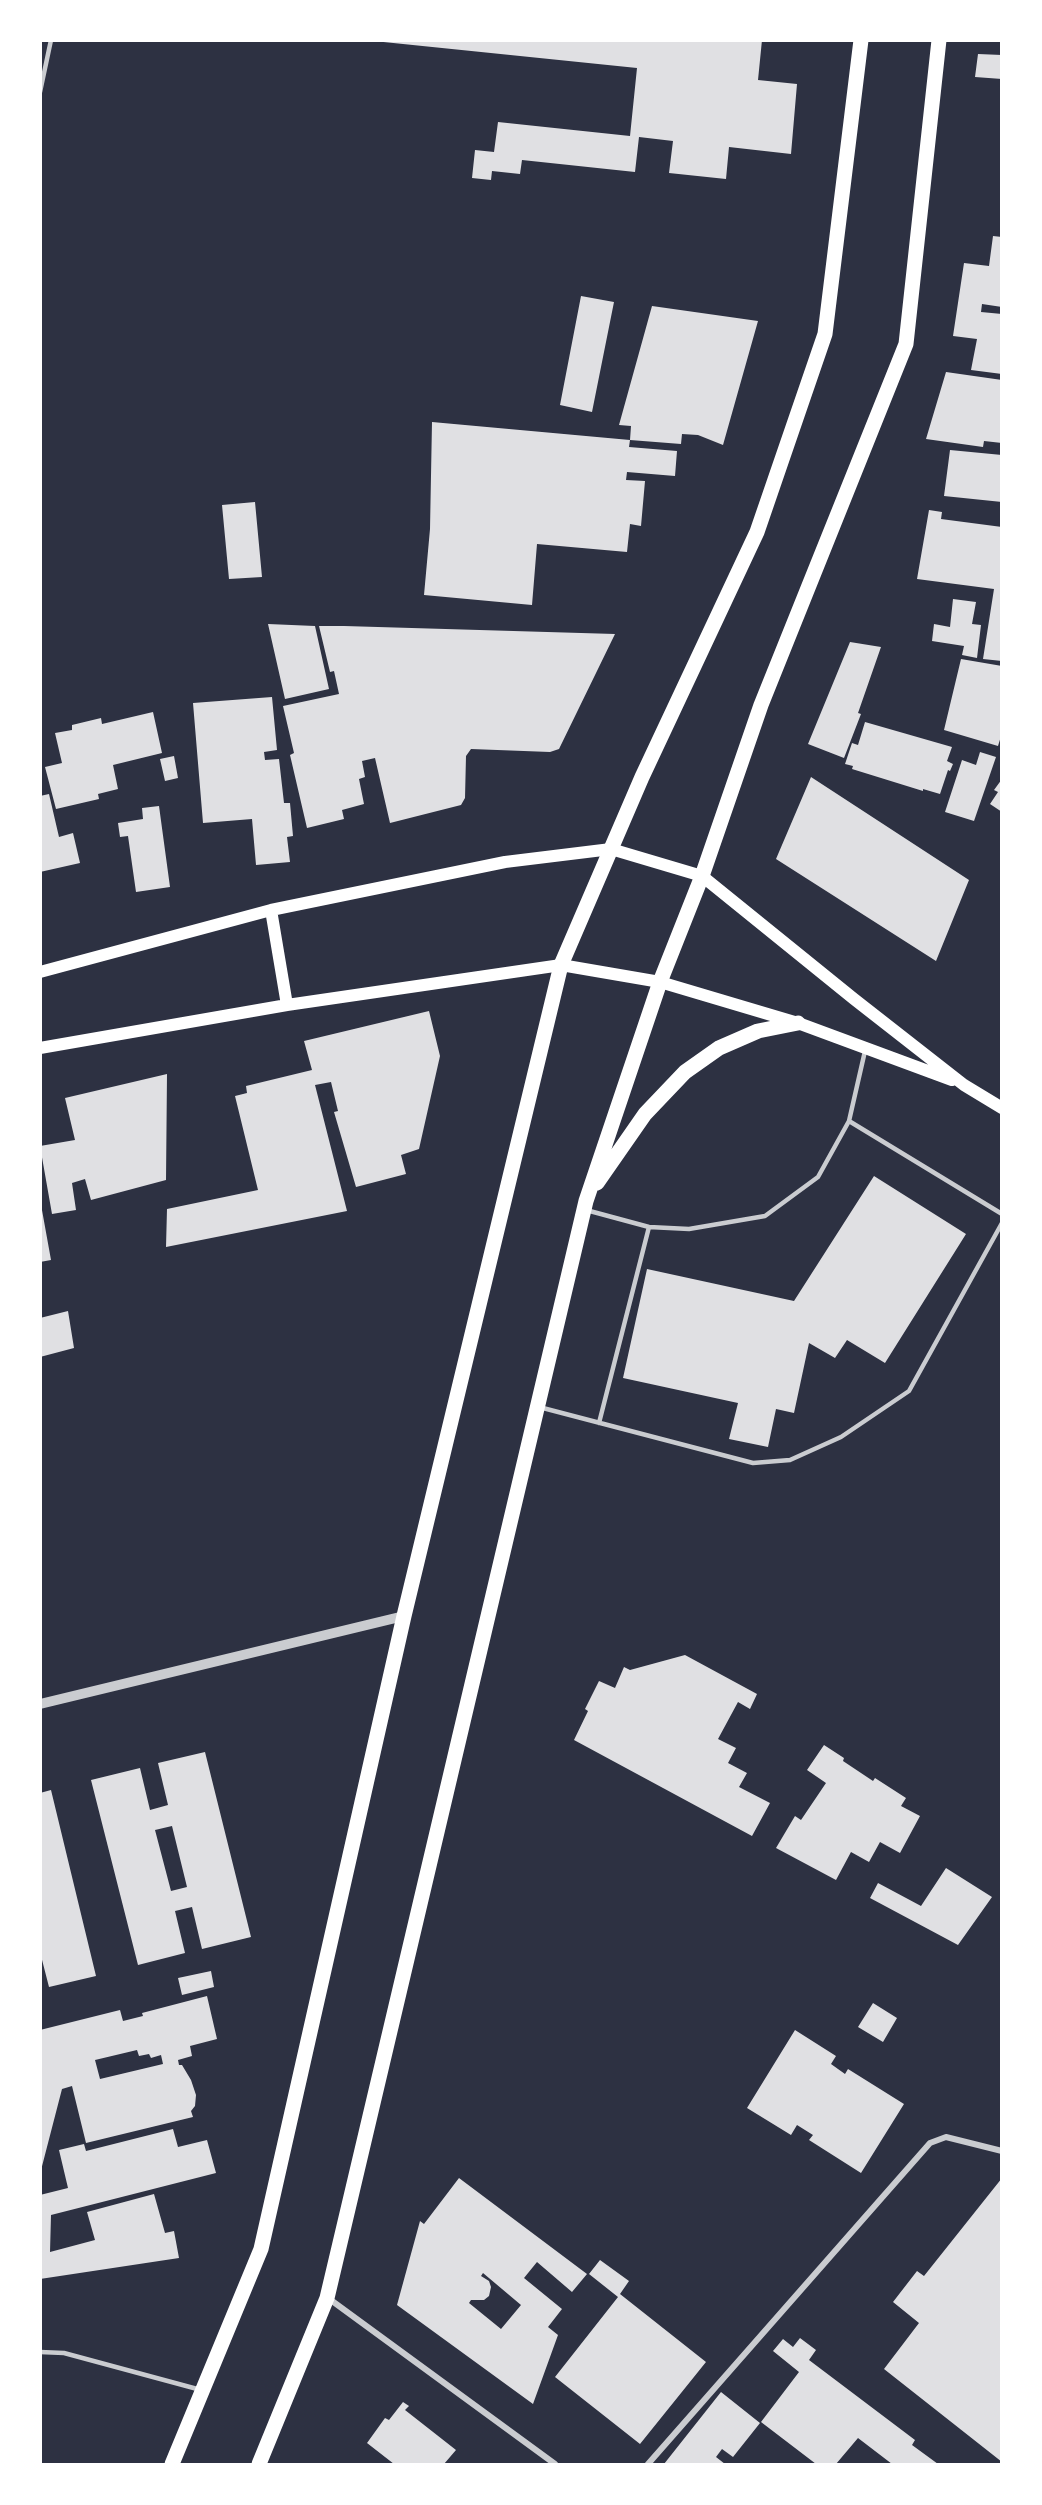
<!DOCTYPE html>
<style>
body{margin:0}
#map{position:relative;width:1042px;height:2505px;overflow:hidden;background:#2d3142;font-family:Montserrat,sans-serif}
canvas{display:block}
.frame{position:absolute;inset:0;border:42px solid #fff;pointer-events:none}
</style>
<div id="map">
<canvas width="1042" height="2505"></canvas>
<div class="frame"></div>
</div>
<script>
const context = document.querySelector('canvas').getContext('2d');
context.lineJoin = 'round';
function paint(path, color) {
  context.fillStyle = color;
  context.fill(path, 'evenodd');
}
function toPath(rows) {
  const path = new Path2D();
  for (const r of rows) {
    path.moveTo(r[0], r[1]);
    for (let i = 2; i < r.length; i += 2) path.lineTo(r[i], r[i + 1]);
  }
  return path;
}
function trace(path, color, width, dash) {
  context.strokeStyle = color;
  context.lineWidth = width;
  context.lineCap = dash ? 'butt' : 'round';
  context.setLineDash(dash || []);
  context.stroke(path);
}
paint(toPath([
 [364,40,762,40,758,80,797,84,791,154,729,147,726,179,669,173,673,141,639,137,635,172,522,160,520,174,492,171,491,180,472,178,475,150,494,152,498,122,630,136,637,68],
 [978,54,1002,55,1002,79,975,77],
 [993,236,1002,237,1002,307,982,304,981,312,1002,314,1002,374,971,370,977,339,953,336,964,263,989,266],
 [581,296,614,302,592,412,560,405],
 [652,306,758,321,723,445,698,435,682,434,681,444,630,440,631,426,619,425],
 [946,372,1002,380,1002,443,984,441,983,447,926,439],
 [432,422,630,440,629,447,677,451,675,476,627,472,626,480,645,481,641,526,630,524,627,552,537,544,532,605,424,595,430,529],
 [950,450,1002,455,1002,502,944,496],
 [255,502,262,577,229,579,222,505],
 [929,510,942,512,941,519,1002,527,1002,661,983,659,994,589,917,579],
 [953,599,976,602,972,624,981,625,977,658,962,655,964,646,932,641,934,624,950,627],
 [268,624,315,626,329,689,285,699],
 [319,626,344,626,615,634,559,749,550,752,471,749,466,756,465,798,461,805,390,823,375,758,362,761,365,777,359,779,364,804,342,810,344,819,307,828,290,755,294,753,283,706,339,694,334,671,330,672],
 [850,642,881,647,858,713,861,714,844,758,808,744],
 [961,659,1002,666,1002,733,998,746,944,730],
 [272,697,277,750,264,752,265,760,279,759,284,803,290,803,293,836,287,837,290,862,256,865,252,819,203,823,193,703],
 [153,712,162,753,113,765,118,789,98,794,99,799,56,809,45,767,62,763,55,733,72,730,72,725,101,718,102,724],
 [865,722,952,747,947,761,953,764,950,771,948,770,940,794,923,789,923,791,852,769,853,766,845,764,852,743,858,745],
 [980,752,996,757,974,821,945,812,962,760,976,765],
 [174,756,178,778,165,781,160,759],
 [811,777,969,880,936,961,776,859],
 [1002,779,1002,812,990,804,998,792,994,790],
 [49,794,59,837,73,833,80,863,40,872,40,796],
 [159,806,170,887,136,892,128,836,120,837,118,823,143,819,142,808],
 [429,1011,440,1056,419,1149,401,1155,406,1174,356,1187,334,1112,338,1111,331,1082,315,1085,347,1211,166,1247,167,1209,258,1190,235,1096,247,1093,246,1086,312,1070,304,1041],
 [167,1074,166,1180,91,1200,85,1179,72,1183,76,1210,52,1214,40,1146,75,1140,65,1098],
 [874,1176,966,1234,885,1363,847,1340,835,1358,809,1343,794,1413,776,1409,768,1447,729,1439,738,1403,623,1378,647,1269,794,1301],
 [40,1199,51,1260,40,1262],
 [68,1311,74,1348,40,1357,40,1318],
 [685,1655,757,1694,750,1709,738,1702,718,1739,736,1748,728,1763,747,1773,739,1787,770,1803,752,1836,574,1740,588,1711,585,1709,599,1681,615,1688,624,1667,630,1670],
 [824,1745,844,1758,843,1761,873,1781,875,1778,906,1798,901,1806,920,1816,900,1853,880,1842,869,1862,851,1852,836,1880,776,1848,795,1816,801,1820,826,1783,807,1770],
 [205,1752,251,1937,202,1949,192,1907,175,1911,185,1953,138,1965,91,1780,140,1768,150,1810,168,1805,158,1763],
 [172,1826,187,1887,171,1891,155,1830],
 [51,1790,96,1976,49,1987,40,1952,40,1793],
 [946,1868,992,1897,958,1945,870,1898,878,1883,921,1906],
 [211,1971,214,1987,182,1995,178,1978],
 [207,1996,217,2039,190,2046,192,2056,178,2060,179,2065,182,2065,191,2080,196,2095,195,2106,191,2111,193,2117,86,2143,72,2086,62,2089,40,2174,40,2030,120,2010,123,2021,143,2016,142,2013],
 [137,2050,139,2056,149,2054,151,2058,161,2055,163,2064,100,2079,95,2060],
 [873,2003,897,2018,883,2042,858,2027],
 [795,2030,836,2056,831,2064,845,2074,848,2069,904,2104,861,2173,809,2140,813,2135,797,2125,791,2135,747,2108],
 [173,2129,178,2147,207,2140,216,2173,51,2215,50,2252,95,2240,87,2212,154,2194,165,2233,174,2231,179,2258,40,2279,40,2195,68,2188,59,2150,84,2144,86,2151],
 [459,2178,587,2274,572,2292,537,2262,524,2278,562,2309,548,2327,558,2335,533,2404,397,2305,420,2221,424,2224],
 [483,2273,521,2305,501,2329,469,2303,471,2300,484,2300,489,2296,491,2287,489,2281,481,2276],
 [1002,2178,1002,2462,884,2369,919,2323,893,2302,917,2271,924,2276],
 [600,2260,629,2281,620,2294,706,2362,640,2444,555,2377,618,2297,589,2274],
 [800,2338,816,2350,809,2360,915,2440,912,2445,938,2464,892,2464,858,2438,836,2464,816,2464,761,2422,799,2372,773,2351,783,2339,793,2347],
 [721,2392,760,2423,733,2457,722,2449,716,2457,725,2464,664,2464],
 [403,2402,409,2406,405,2410,456,2450,444,2464,394,2464,367,2443,385,2418,389,2420]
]), '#e0e0e3');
trace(toPath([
 [40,92,51,40],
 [849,1121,1002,1214],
 [586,1210,649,1227,689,1229,765,1216,818,1177,849,1121,865,1051],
 [539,1407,753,1463,790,1460,841,1437,909,1391,1002,1223],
 [599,1423,649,1227],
 [40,2352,64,2353,201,2390]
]), '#caccd0', 4.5);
trace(toPath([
 [328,2298,555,2464],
 [648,2464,930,2143,946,2137,1002,2151]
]), '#caccd0', 6);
trace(toPath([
 [40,1704,404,1616]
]), '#caccd0', 10);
trace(toPath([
 [271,910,287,1005],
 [40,972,271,910,505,862,611,849,702,876,854,999,964,1085,1002,1108],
 [40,1048,287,1005,561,965,660,982,798,1023,952,1080]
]), '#fff', 12);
trace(toPath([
 [597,1183,645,1114,685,1072,719,1048,758,1031,798,1023],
 [172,2464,261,2249,404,1616,561,965,642,777,757,532,825,334,861,40],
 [259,2464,327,2298,586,1201,660,982,702,876,761,705,906,344,939,40]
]), '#fff', 15);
</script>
